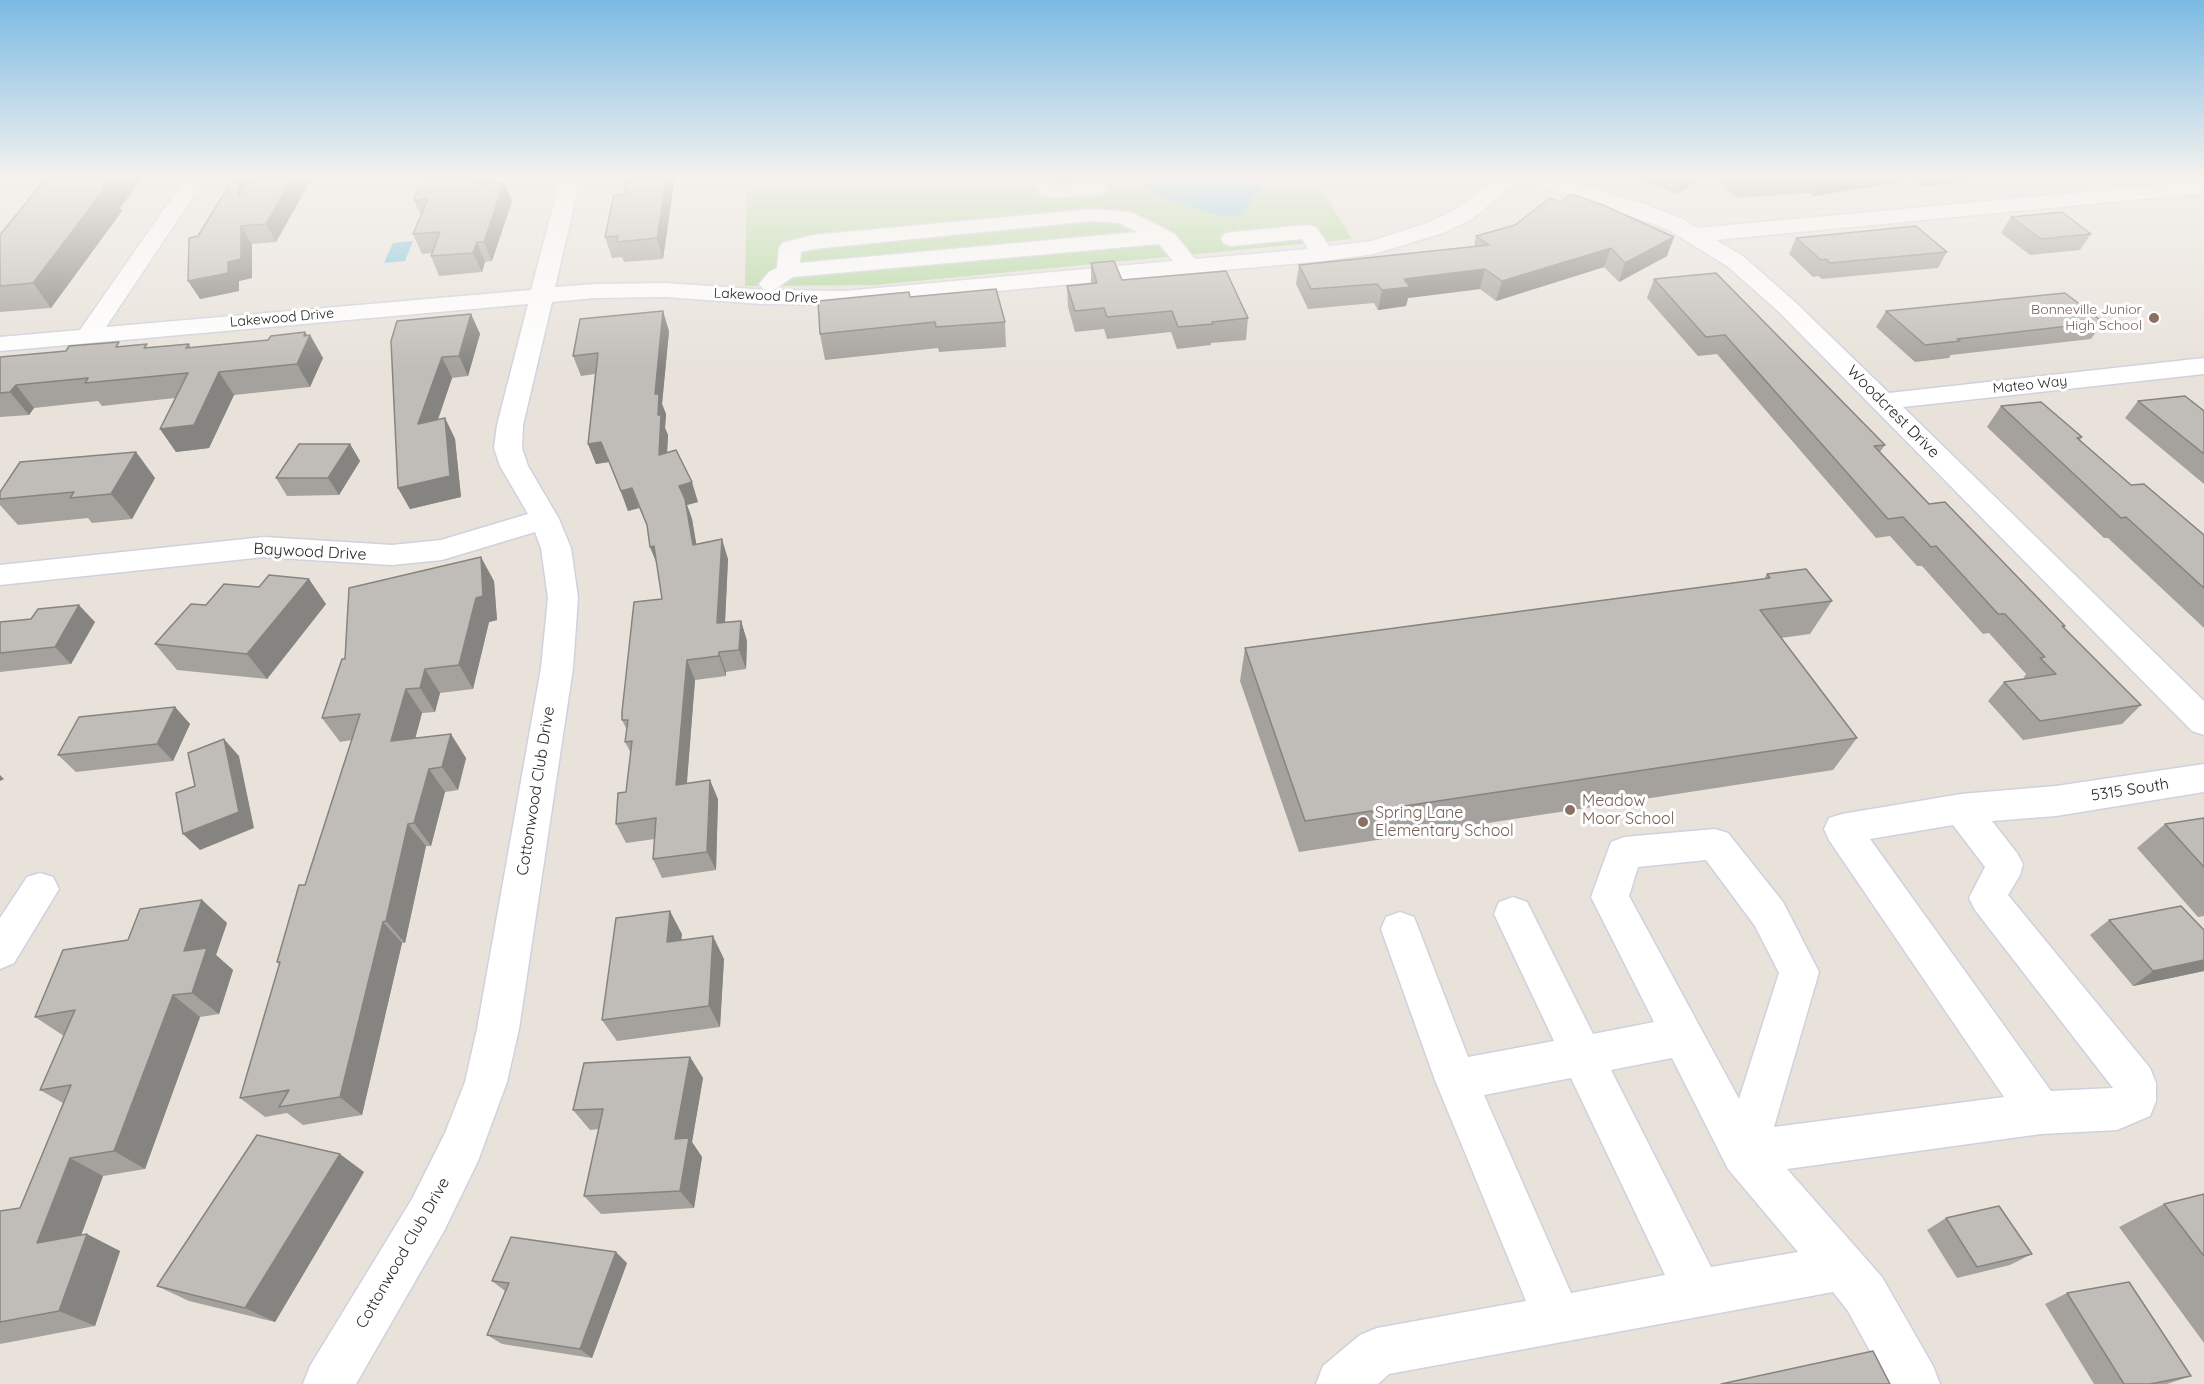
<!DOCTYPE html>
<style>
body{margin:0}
canvas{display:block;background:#e8e2da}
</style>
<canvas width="2204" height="1384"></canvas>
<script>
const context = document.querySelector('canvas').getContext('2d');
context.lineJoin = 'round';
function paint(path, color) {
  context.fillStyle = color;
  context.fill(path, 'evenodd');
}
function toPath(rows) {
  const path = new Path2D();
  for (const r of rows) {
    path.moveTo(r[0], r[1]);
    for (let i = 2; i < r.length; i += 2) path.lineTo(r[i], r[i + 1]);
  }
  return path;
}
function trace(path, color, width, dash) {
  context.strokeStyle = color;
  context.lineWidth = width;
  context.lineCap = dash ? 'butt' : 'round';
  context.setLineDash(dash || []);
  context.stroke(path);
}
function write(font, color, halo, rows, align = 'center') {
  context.font = font + ' Quicksand,sans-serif';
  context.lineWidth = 6;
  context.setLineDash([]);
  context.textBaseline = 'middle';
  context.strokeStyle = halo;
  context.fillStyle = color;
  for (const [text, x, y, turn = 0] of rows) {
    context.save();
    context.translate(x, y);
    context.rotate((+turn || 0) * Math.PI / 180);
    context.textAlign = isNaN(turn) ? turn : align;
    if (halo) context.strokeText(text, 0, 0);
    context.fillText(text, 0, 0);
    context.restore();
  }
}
paint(toPath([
 [747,176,1314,176,1352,239,875,285,745,286]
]), '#b0d89c');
paint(toPath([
 [1134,176,1267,176,1242,215,1219,216,1157,196],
 [413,241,405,261,384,263,393,243]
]), '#78c2de');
const minor = toPath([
 [187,176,207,176,106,327,531,290,561,176,581,176,555,287,595,284,666,283,767,290,763,289,759,284,769,272,777,268,779,248,782,243,813,235,1092,209,1131,212,1175,234,1195,259,1308,249,1302,239,1232,246,1224,244,1221,239,1224,234,1232,232,1308,225,1316,227,1329,246,1371,241,1427,223,1456,209,1500,176,1553,176,1647,205,1683,219,1697,228,2204,181,2204,193,1716,240,1743,256,1794,301,1889,393,2204,358,2204,374,1903,407,2204,701,2204,735,2192,731,1778,311,1727,266,1667,229,1526,180,1523,176,1472,219,1443,233,1374,254,1323,261,845,305,761,304,666,297,595,298,552,302,523,425,522,448,528,466,559,519,571,548,578,598,573,668,519,1029,507,1082,478,1161,444,1231,356,1384,303,1384,310,1366,412,1199,445,1133,465,1082,477,1029,541,668,548,598,541,548,535,532,442,560,392,565,264,557,0,585,0,565,264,537,392,545,441,540,528,514,500,466,494,448,497,425,528,304,0,351,0,337,80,330,187,176],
 [1092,221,1119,223,1137,232,800,263,801,252,814,249,1092,221],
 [1159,244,1173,261,845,291,774,290,793,277,1159,244],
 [1031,176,1051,176,1056,186,1098,182,1105,184,1108,188,1105,192,1098,194,1054,198,1040,194,1031,176],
 [2204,764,2204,792,2056,816,1992,821,2017,853,2023,864,2020,875,2008,895,2150,1068,2156,1083,2156,1101,2150,1116,2117,1130,2041,1134,1787,1169,1882,1277,1933,1366,1940,1384,1888,1384,1848,1311,1833,1292,1389,1374,1378,1384,1316,1384,1323,1366,1360,1335,1377,1328,1526,1301,1435,1080,1381,929,1386,917,1400,912,1414,917,1468,1057,1554,1041,1494,914,1499,902,1513,897,1527,902,1593,1034,1654,1022,1591,897,1611,842,1624,837,1715,829,1728,833,1783,902,1819,972,1774,1127,2004,1097,1829,840,1824,829,1829,818,1842,814,1961,794,2056,786,2204,764],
 [1953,825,1985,867,1969,898,1975,910,2113,1088,2051,1091,1870,839,1953,825],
 [1706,860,1755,926,1779,973,1739,1099,1629,896,1638,867,1706,860],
 [1672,1058,1728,1169,1798,1252,1711,1267,1611,1070,1672,1058],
 [1571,1078,1665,1275,1571,1293,1484,1095,1571,1078],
 [40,873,53,877,59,889,14,963,0,969,0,918,27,877,40,873]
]);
trace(minor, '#cfd2de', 3);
paint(minor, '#fff');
paint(toPath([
 [44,176,144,176,120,208,122,211,51,308,0,312,0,235,46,179],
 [251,176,313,176,276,242,252,244,252,278,239,281,239,291,200,299,246,184],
 [422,176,495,176,494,183,504,182,512,201,492,261,485,262,482,272,439,276,431,256,432,253,422,254,413,234,421,215,414,201],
 [627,176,675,176,663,259,624,262,622,257,612,258,605,237,624,194],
 [1054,176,1088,176,1088,180,1057,183],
 [1626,176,1704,176,1677,194],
 [1715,176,2002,176,1923,187,1912,180,1814,196,1809,193,1736,198,1716,179],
 [2011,217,2091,234,2080,250,2030,255,2001,233],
 [1515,225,1667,256,1619,282,1604,267,1496,301,1480,289,1408,298,1406,306,1378,310,1374,303,1308,309,1296,284,1299,265,1474,246,1476,236],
 [1796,238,1947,252,1938,268,1822,279,1818,276,1813,277,1789,254],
 [1091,263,1122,280,1248,318,1246,340,1211,343,1211,345,1177,349,1171,332,1107,339,1104,329,1075,332,1068,307,1067,286,1091,284],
 [1654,279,1885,445,1880,452,1929,504,2065,626,2064,628,2141,705,2122,724,2023,740,1988,701,2004,682,2025,679,2024,677,2026,674,1989,633,1983,634,1922,566,1917,566,1890,536,1876,538,1717,354,1698,356,1647,298],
 [910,297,1005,322,1006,347,939,352,938,348,825,360,820,334],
 [1886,311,2103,322,2091,339,1951,355,1949,358,1915,362,1876,327],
 [471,314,480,334,468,376,452,378,438,420,445,418,455,439,461,497,410,509,398,488,391,341],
 [669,331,662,404,666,414,665,428,668,435,667,452,698,502,687,505,692,519,696,545,728,559,725,623,741,621,747,641,746,669,726,672,726,676,695,680,687,783,718,799,716,870,662,878,653,859,655,839,626,843,616,824,626,792,631,753,625,742,627,730,622,720,662,599,656,561,648,527,639,508,628,511,609,462,596,464,588,444,595,374,581,376,573,356],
 [305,332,307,336,310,335,323,358,310,387,234,395,209,448,176,452,160,429,175,398,102,406,98,401,34,408,29,415,0,417,0,357,122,346,149,347,189,344,191,348,268,340],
 [2138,401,2204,411,2204,484,2125,418],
 [2001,406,2082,437,2080,440,2131,485,2204,535,2204,628,2108,538,2104,538,1987,427],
 [350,444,360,461,339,495,287,496,276,478],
 [136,452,155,478,132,519,92,523,88,518,18,525,0,505,0,492],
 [1767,574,1832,601,1810,634,1781,638,1857,738,1833,770,1299,852,1240,681,1245,648,1764,579],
 [494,581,497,620,489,622,473,689,440,693,435,712,422,713,415,739,466,758,458,790,445,792,431,846,426,846,405,943,402,943,362,1115,303,1125,287,1113,265,1117,240,1098,280,965,277,962,305,885,352,740,340,742,322,718,345,659],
 [326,604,267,679,177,670,155,644,206,605],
 [0,622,95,622,71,664,0,672],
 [175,707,190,724,173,761,76,772,58,755],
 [2204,818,2204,916,2198,917,2137,848,2165,824],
 [202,900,227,923,216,955,233,970,219,1014,200,1017,145,1169,103,1176,81,1235,120,1251,95,1326,0,1344,0,1211,20,1208,63,1103,40,1090,64,1036,35,1017,128,940],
 [2109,920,2204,971,2133,986,2090,935],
 [682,934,681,940,724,959,720,1027,617,1041,602,1020],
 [690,1057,703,1078,692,1142,702,1157,694,1208,601,1214,584,1196,599,1129,590,1130,573,1110],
 [364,1172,275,1322,189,1301,157,1286],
 [2204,1194,2204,1343,2119,1227,2164,1204],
 [1946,1218,2032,1254,2010,1265,1957,1278,1927,1230],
 [627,1263,592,1358,502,1344,487,1335,505,1291,492,1281],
 [2067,1293,2191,1376,2167,1384,2094,1384,2045,1304]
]), '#a5a29d');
paint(toPath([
 [112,176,144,176,120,208,122,211,51,308,33,283],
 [239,176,242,176,249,188,239,195],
 [293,176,313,176,276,242,266,224],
 [483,176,495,176,493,185,480,184],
 [667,176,675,176,663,259,657,238],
 [1687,176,1704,176,1677,194,1682,179],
 [1850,176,1914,176,1912,180,1814,196,1821,181],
 [1929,176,2002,176,1923,187],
 [504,182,512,201,492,261,484,242],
 [241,226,252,244,252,278,239,281,239,291,200,299,188,281,228,262],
 [1674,237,1667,256,1619,282,1625,263],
 [477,242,485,262,482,272,473,253],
 [1611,248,1604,267,1496,301,1502,281],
 [1485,269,1480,289,1408,298,1406,306,1378,310,1382,290,1404,279],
 [663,311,669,331,662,404,666,414,665,428,668,435,666,475,659,455,655,394],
 [471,314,480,334,468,376,459,356],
 [305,332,309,338,310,335,323,358,310,387,297,364],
 [442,357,452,378,429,445,418,424],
 [219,372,234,395,209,448,176,452,160,429],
 [16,385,34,408,29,415,10,392],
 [445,418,455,439,461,497,410,509,398,488],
 [601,442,609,462,596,464,588,444],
 [350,444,360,461,339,495,328,478],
 [136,452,155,478,132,519,111,494],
 [692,482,698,502,687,505,692,519,700,565,693,545,679,486],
 [632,488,639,508,628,511,621,491],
 [722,539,728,559,724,643,717,623],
 [654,546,658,567,650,547],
 [481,557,494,581,497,620,489,622,473,689,459,665],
 [309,579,326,604,267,679,247,654],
 [79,605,95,622,71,664,55,647],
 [741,621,747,641,746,669,739,650],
 [719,652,726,672,726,676,719,656],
 [687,660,695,680,685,804,676,785],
 [425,669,440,693,435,712,420,688],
 [406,689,422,713,408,765,391,741],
 [175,707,190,724,173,761,157,744],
 [451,734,466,758,458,790,442,767],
 [224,739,239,756,254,828,200,850,183,834],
 [429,769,445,792,431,846,414,823],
 [0,775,4,779,0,781],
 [710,780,718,799,716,870,707,852],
 [408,824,426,846,405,943,386,921],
 [202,900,227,923,216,955,233,970,219,1014,192,993,184,951],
 [670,911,682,934,679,965,667,942],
 [383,922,402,943,362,1115,340,1097],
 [713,936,724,959,720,1027,709,1006],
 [2204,960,2204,971,2133,986,2153,971],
 [173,995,200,1017,145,1169,114,1151],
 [690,1057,703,1078,692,1142,702,1157,694,1208,680,1191,675,1139],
 [340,1154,364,1172,275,1322,245,1308],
 [70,1158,103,1176,72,1260,37,1243],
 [87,1234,120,1251,95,1326,59,1311],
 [616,1252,627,1263,592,1358,580,1349]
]), '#868480');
const building = toPath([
 [44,176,112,176,103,187,106,187,33,283,0,286,0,235,48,176,44,176],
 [235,176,239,176,239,195,251,176,293,176,266,224,241,226,241,259,228,262,228,273,188,281,189,238,198,236,235,176],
 [422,176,483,176,480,184,504,182,484,242,477,242,473,253,431,256,440,232,413,234,428,199,414,201,422,176],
 [627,176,667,176,657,238,617,242,618,236,605,237,614,195,624,194,627,176],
 [1673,176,1687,176,1682,179,1673,176],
 [1735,176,1850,176,1821,181,1816,177,1743,183,1735,176],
 [1572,194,1603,205,1674,237,1625,263,1611,248,1502,281,1485,269,1404,279,1410,287,1382,290,1377,284,1311,289,1299,265,1489,245,1476,236,1515,225,1550,198,1560,202,1572,194],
 [2062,212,2091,234,2041,239,2011,217,2062,212],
 [1916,226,1947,252,1830,263,1826,259,1821,260,1796,238,1916,226],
 [1114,261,1122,280,1226,271,1248,318,1212,322,1213,324,1178,327,1172,311,1107,317,1104,308,1075,311,1067,286,1097,283,1091,263,1114,261],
 [1716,273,1885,445,1874,446,1929,504,1945,502,2065,626,2062,626,2141,705,2040,721,2004,682,2056,674,2040,658,2045,657,2005,614,1998,614,1936,546,1931,547,1903,517,1888,519,1725,335,1706,337,1654,279,1716,273],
 [996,289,1005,322,936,327,935,322,820,334,818,301,909,292,910,297,996,289],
 [2065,293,2103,322,1957,339,1960,341,1925,345,1886,311,2065,293],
 [663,311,655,394,659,394,658,415,661,415,659,455,676,450,692,482,679,486,685,499,693,545,722,539,717,623,741,621,739,650,719,652,719,656,687,660,676,785,710,780,707,852,653,859,656,818,616,824,618,793,626,792,632,741,625,742,628,720,622,720,622,712,634,602,662,599,654,546,650,547,647,525,632,488,621,491,601,442,588,444,598,353,573,356,580,319,663,311],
 [471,314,459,356,442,357,418,424,445,418,450,476,398,488,391,341,397,321,471,314],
 [305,332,304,336,310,335,297,364,219,372,194,425,160,429,188,373,85,383,88,378,16,385,10,392,0,393,0,357,66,351,69,346,119,342,116,347,147,344,144,348,189,344,186,348,268,340,271,336,305,332],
 [2185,396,2204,411,2204,454,2138,401,2185,396],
 [2041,402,2082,437,2077,438,2131,485,2144,484,2204,535,2204,588,2126,517,2121,518,2001,406,2041,402],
 [299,444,350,444,328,478,276,478,299,444],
 [136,452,111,494,70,498,74,492,0,499,0,492,20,462,136,452],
 [481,557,483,596,476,598,459,665,425,669,420,688,406,689,391,741,451,734,442,767,429,769,414,823,408,824,386,921,383,922,340,1097,279,1107,289,1090,240,1098,280,962,277,962,299,885,305,885,360,714,322,718,342,659,345,659,349,588,481,557],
 [1806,569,1832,601,1760,610,1857,738,1305,821,1245,648,1770,578,1767,574,1806,569],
 [269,575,309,579,247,654,155,644,191,604,206,605,224,584,259,587,269,575],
 [79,605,55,647,0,653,0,622,31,619,38,609,79,605],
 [175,707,157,744,58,755,79,717,175,707],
 [224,739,239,812,183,834,176,793,195,786,188,753,224,739],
 [2204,818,2204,867,2165,824,2204,818],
 [202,900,184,951,207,948,192,993,173,995,114,1151,70,1158,37,1243,87,1234,59,1311,0,1322,0,1211,20,1208,71,1085,40,1090,75,1010,35,1017,63,950,128,940,140,909,202,900],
 [2181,906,2204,930,2204,960,2153,971,2109,920,2181,906],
 [670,911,667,942,713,936,709,1006,602,1020,616,918,670,911],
 [690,1057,675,1139,689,1138,680,1191,584,1196,603,1109,573,1110,584,1063,690,1057],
 [257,1135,340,1154,245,1308,157,1286,257,1135],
 [2204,1194,2204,1256,2164,1204,2204,1194],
 [1999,1206,2032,1254,1977,1267,1946,1218,1999,1206],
 [511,1237,616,1252,580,1349,487,1335,509,1283,492,1281,511,1237],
 [2129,1282,2191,1376,2150,1384,2124,1384,2067,1293,2129,1282],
 [1873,1351,1890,1384,1721,1384,1873,1351]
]);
paint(building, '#c0bcb7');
trace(building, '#868480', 1.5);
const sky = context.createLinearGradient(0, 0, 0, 370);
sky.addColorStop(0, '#7bbae4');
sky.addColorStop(0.48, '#f5f2ee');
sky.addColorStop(1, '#f5f2ee00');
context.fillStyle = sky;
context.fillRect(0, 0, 2204, 370);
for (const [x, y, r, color] of [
 [2154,318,6,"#8d6e63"],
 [1570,810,6,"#8d6e63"],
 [1363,822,6,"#8d6e63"]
]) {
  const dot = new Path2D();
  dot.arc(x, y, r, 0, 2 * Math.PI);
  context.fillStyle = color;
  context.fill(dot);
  trace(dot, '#fff', 2);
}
write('14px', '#272727', '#fff', [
 ["Lakewood Drive",766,296,3],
 ["Lakewood Drive",282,318,-5],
 ["Mateo Way",2030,385,-6]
]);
write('14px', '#785e54', '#fff', [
 ["Bonneville Junior",2142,310],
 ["High School",2142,326]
], 'right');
write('16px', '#272727', '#fff', [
 ["Woodcrest Drive",1893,412,45],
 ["Baywood Drive",310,552,3],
 ["5315 South",2130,790,-9],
 ["Cottonwood Club Drive",536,791,-81],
 ["Cottonwood Club Drive",403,1253,-60]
]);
write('16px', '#785e54', '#fff', [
 ["Meadow",1582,801],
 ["Moor School",1582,819],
 ["Spring Lane",1375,813],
 ["Elementary School",1375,831]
], 'left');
</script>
